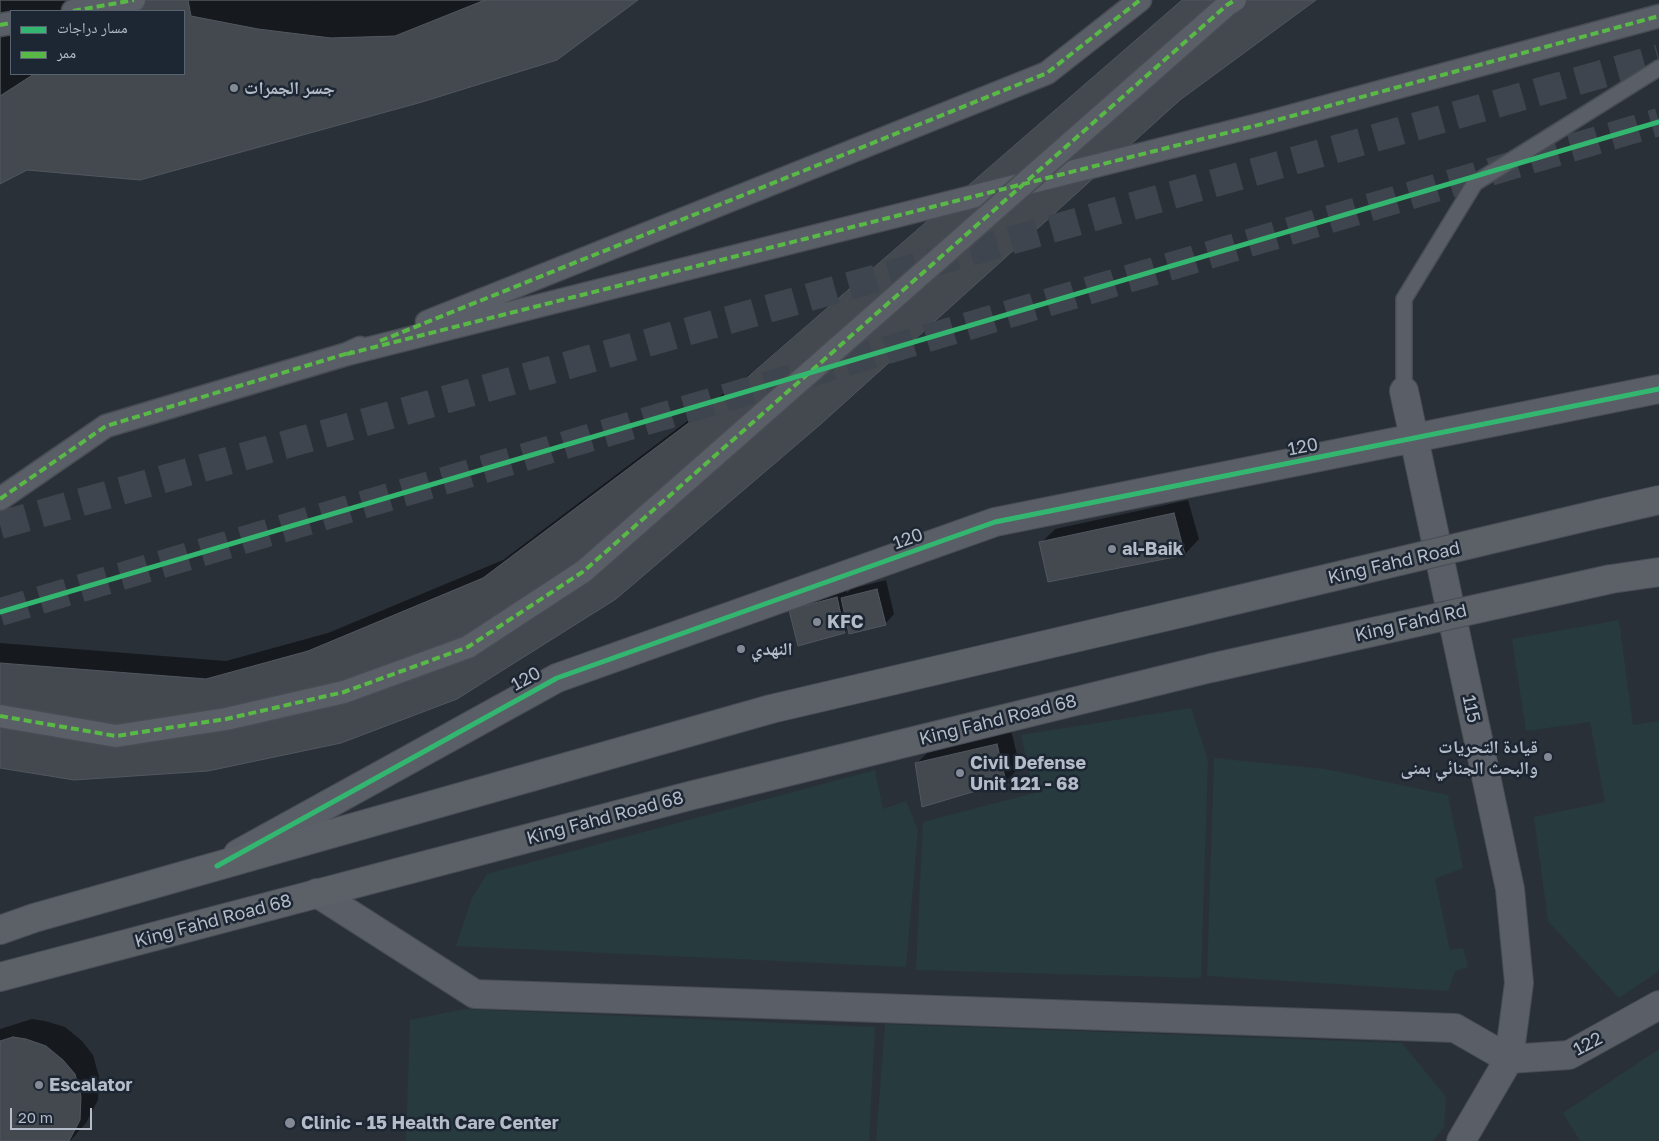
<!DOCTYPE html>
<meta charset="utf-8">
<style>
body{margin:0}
#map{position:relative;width:1659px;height:1141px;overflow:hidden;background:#2a3038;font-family:"Golos Text","Noto Naskh Arabic",sans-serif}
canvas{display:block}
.legend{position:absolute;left:10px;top:10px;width:175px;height:65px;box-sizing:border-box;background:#1d2633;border:1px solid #59626f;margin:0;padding:6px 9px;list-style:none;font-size:15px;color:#b4bcc9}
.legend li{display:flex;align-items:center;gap:10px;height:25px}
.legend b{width:25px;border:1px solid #59626f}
.scale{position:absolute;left:10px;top:1108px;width:82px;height:22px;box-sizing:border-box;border:2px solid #b4bcc9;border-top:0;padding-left:6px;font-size:15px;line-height:18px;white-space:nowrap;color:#b4bcc9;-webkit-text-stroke:4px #1d2633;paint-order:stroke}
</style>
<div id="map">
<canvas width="1659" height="1141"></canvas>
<ul class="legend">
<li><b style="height:6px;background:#33b770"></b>مسار دراجات</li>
<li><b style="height:6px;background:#58b947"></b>ممر</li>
</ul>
<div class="scale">20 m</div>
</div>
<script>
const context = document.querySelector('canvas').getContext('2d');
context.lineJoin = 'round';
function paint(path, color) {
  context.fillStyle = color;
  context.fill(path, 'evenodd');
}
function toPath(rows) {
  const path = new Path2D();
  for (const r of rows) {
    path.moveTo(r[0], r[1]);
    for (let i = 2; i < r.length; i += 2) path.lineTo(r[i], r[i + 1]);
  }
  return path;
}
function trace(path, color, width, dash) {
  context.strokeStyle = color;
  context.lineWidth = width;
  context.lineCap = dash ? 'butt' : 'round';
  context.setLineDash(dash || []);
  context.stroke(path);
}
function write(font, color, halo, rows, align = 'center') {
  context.font = font + ' "Golos Text","Noto Naskh Arabic",sans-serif';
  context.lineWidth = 5;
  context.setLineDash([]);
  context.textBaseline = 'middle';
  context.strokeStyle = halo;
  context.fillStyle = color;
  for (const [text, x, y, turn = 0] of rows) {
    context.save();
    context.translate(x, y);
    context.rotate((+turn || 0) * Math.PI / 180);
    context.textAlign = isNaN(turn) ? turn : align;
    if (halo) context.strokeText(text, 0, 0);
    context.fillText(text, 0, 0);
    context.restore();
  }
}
paint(toPath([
 [1619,620,1633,725,1659,721,1659,971,1619,998,1548,921,1534,817,1605,802,1590,722,1526,731,1512,639],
 [1191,708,1208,760,1201,978,916,970,923,822,1034,793,1021,735],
 [1214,758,1325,769,1448,795,1463,868,1435,879,1450,950,1463,948,1468,967,1455,971,1448,991,1207,976],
 [875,770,883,809,906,801,918,830,906,967,456,946,472,898,487,874],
 [465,1009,875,1027,869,1141,406,1141,410,1020],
 [885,1024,1402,1043,1446,1097,1444,1127,1433,1141,876,1141],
 [1659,1049,1659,1141,1580,1141,1563,1113]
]), '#273a3e');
paint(toPath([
 [0,0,636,0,27,169,0,183],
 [11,11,184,11,184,74,11,74],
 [1182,0,1314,0,208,770,0,766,0,643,226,661,328,633,503,560,755,370],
 [1188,500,1199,539,1185,554,1048,581,1041,543,1055,529],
 [886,580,894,614,885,624,849,628,845,632,790,611,799,601,846,588,847,593,851,589],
 [1011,730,1020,767,1006,781,923,806,916,764,930,750],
 [32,1019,45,1021,65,1027,82,1041,93,1055,99,1077,98,1100,86,1123,70,1141,0,1141,0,1029]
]), '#0007');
const building = toPath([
 [0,0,638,0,557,60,422,102,140,180,27,170,0,184,0,0],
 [11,11,184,11,184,74,11,74,11,11],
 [0,0,67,0,70,11,11,11,11,74,34,74,0,96,0,0],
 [188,0,485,0,395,36,331,38,258,29,191,16,188,0],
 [1182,0,1316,0,1180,100,822,423,616,599,457,699,341,743,208,771,74,780,0,768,0,663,206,679,308,651,483,578,735,388,1182,0],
 [1174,513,1185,555,1048,582,1039,542,1174,513],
 [877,589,886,625,849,634,841,598,877,589],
 [837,597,845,633,798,646,789,610,837,597],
 [997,744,1006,782,922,807,915,763,997,744],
 [13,1037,26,1039,46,1046,63,1060,75,1074,81,1096,80,1120,69,1141,0,1141,0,1041,13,1037]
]);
paint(building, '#444950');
trace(building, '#52575f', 1);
trace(toPath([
 [0,525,1659,58],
 [0,612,1659,122]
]), '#3f454e', 28, [28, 14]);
const service = toPath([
 [1404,391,1404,299,1475,183,1659,68]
]);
const pedestrian = toPath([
 [73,11,134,0],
 [0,25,11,23],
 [427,322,1047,73,1140,0],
 [347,354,1266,123,1659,16],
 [0,499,106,426,347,354,360,348]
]);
const minor = toPath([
 [1404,391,1510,889,1519,983,1509,1059,1461,1141],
 [238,854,557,678,995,522,1659,389],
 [317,893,475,994,1455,1028,1509,1059],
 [1509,1059,1569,1055,1659,1005]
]);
const primary = toPath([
 [1598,514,1659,500],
 [1611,579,1659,572],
 [0,930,34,918,771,709,1190,611],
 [0,977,689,796,1211,668]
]);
trace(service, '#484c53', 18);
trace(pedestrian, '#484c53', 25);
trace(minor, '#484c53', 30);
trace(primary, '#484c55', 30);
trace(service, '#5a5e66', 15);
trace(pedestrian, '#5a5e66', 22);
trace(minor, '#5a5e66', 28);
trace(primary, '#5c6168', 28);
const pedestrianBridge = toPath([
 [0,716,116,736,226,719,344,692,468,647,584,571,1227,5,1235,0]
]);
const primaryBridge = toPath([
 [1190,611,1598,514],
 [1211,668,1611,579]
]);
trace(pedestrianBridge, '#484c53', 25, []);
trace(primaryBridge, '#484c55', 30, []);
trace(pedestrianBridge, '#5a5e66', 22);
trace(primaryBridge, '#5c6168', 28);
trace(toPath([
 [73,11,134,0],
 [0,25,11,23],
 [380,341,1047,73,1140,0],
 [347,354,1266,123,1659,16],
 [0,499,106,426,352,352],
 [0,716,116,736,226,719,344,692,468,647,584,571,1227,5,1235,0]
]), '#58b947', 4, [8, 4]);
trace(toPath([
 [0,612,1659,122],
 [217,866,557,678,995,522,1659,389]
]), '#33b770', 5);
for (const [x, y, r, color] of [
 [234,88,5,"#848b96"],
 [1112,549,5,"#848b96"],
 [817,622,5,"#848b96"],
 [741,649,5,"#848b96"],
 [1548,757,5,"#848b96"],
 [960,773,5,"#848b96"],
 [39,1085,5,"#848b96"],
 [290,1123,6,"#848b96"]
]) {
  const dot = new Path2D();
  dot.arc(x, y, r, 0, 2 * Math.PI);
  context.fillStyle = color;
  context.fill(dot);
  trace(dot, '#1d2633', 2);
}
write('bold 18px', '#b4bcc9', '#1d2633', [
 ["جسر الجمرات",244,88],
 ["al-Baik",1122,549],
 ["KFC",827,622],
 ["النهدي",751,649],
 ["قيادة التحريات",1538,747,"right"],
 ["والبحث الجنائي بمنى",1538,768,"right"],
 ["Civil Defense",970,763],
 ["Unit 121 - 68",970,784],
 ["Escalator",49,1085],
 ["Clinic - 15 Health Care Center",301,1123]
], 'left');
write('18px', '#b4bcc9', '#1d2633', [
 ["120",1303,447,-11],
 ["120",908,539,-20],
 ["King Fahd Road",1394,563,-13],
 ["King Fahd Rd",1411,623,-13],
 ["120",526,679,-29],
 ["115",1471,709,78],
 ["King Fahd Road 68",998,720,-14],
 ["King Fahd Road 68",605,818,-15],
 ["King Fahd Road 68",213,921,-15],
 ["122",1588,1044,-28]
]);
</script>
